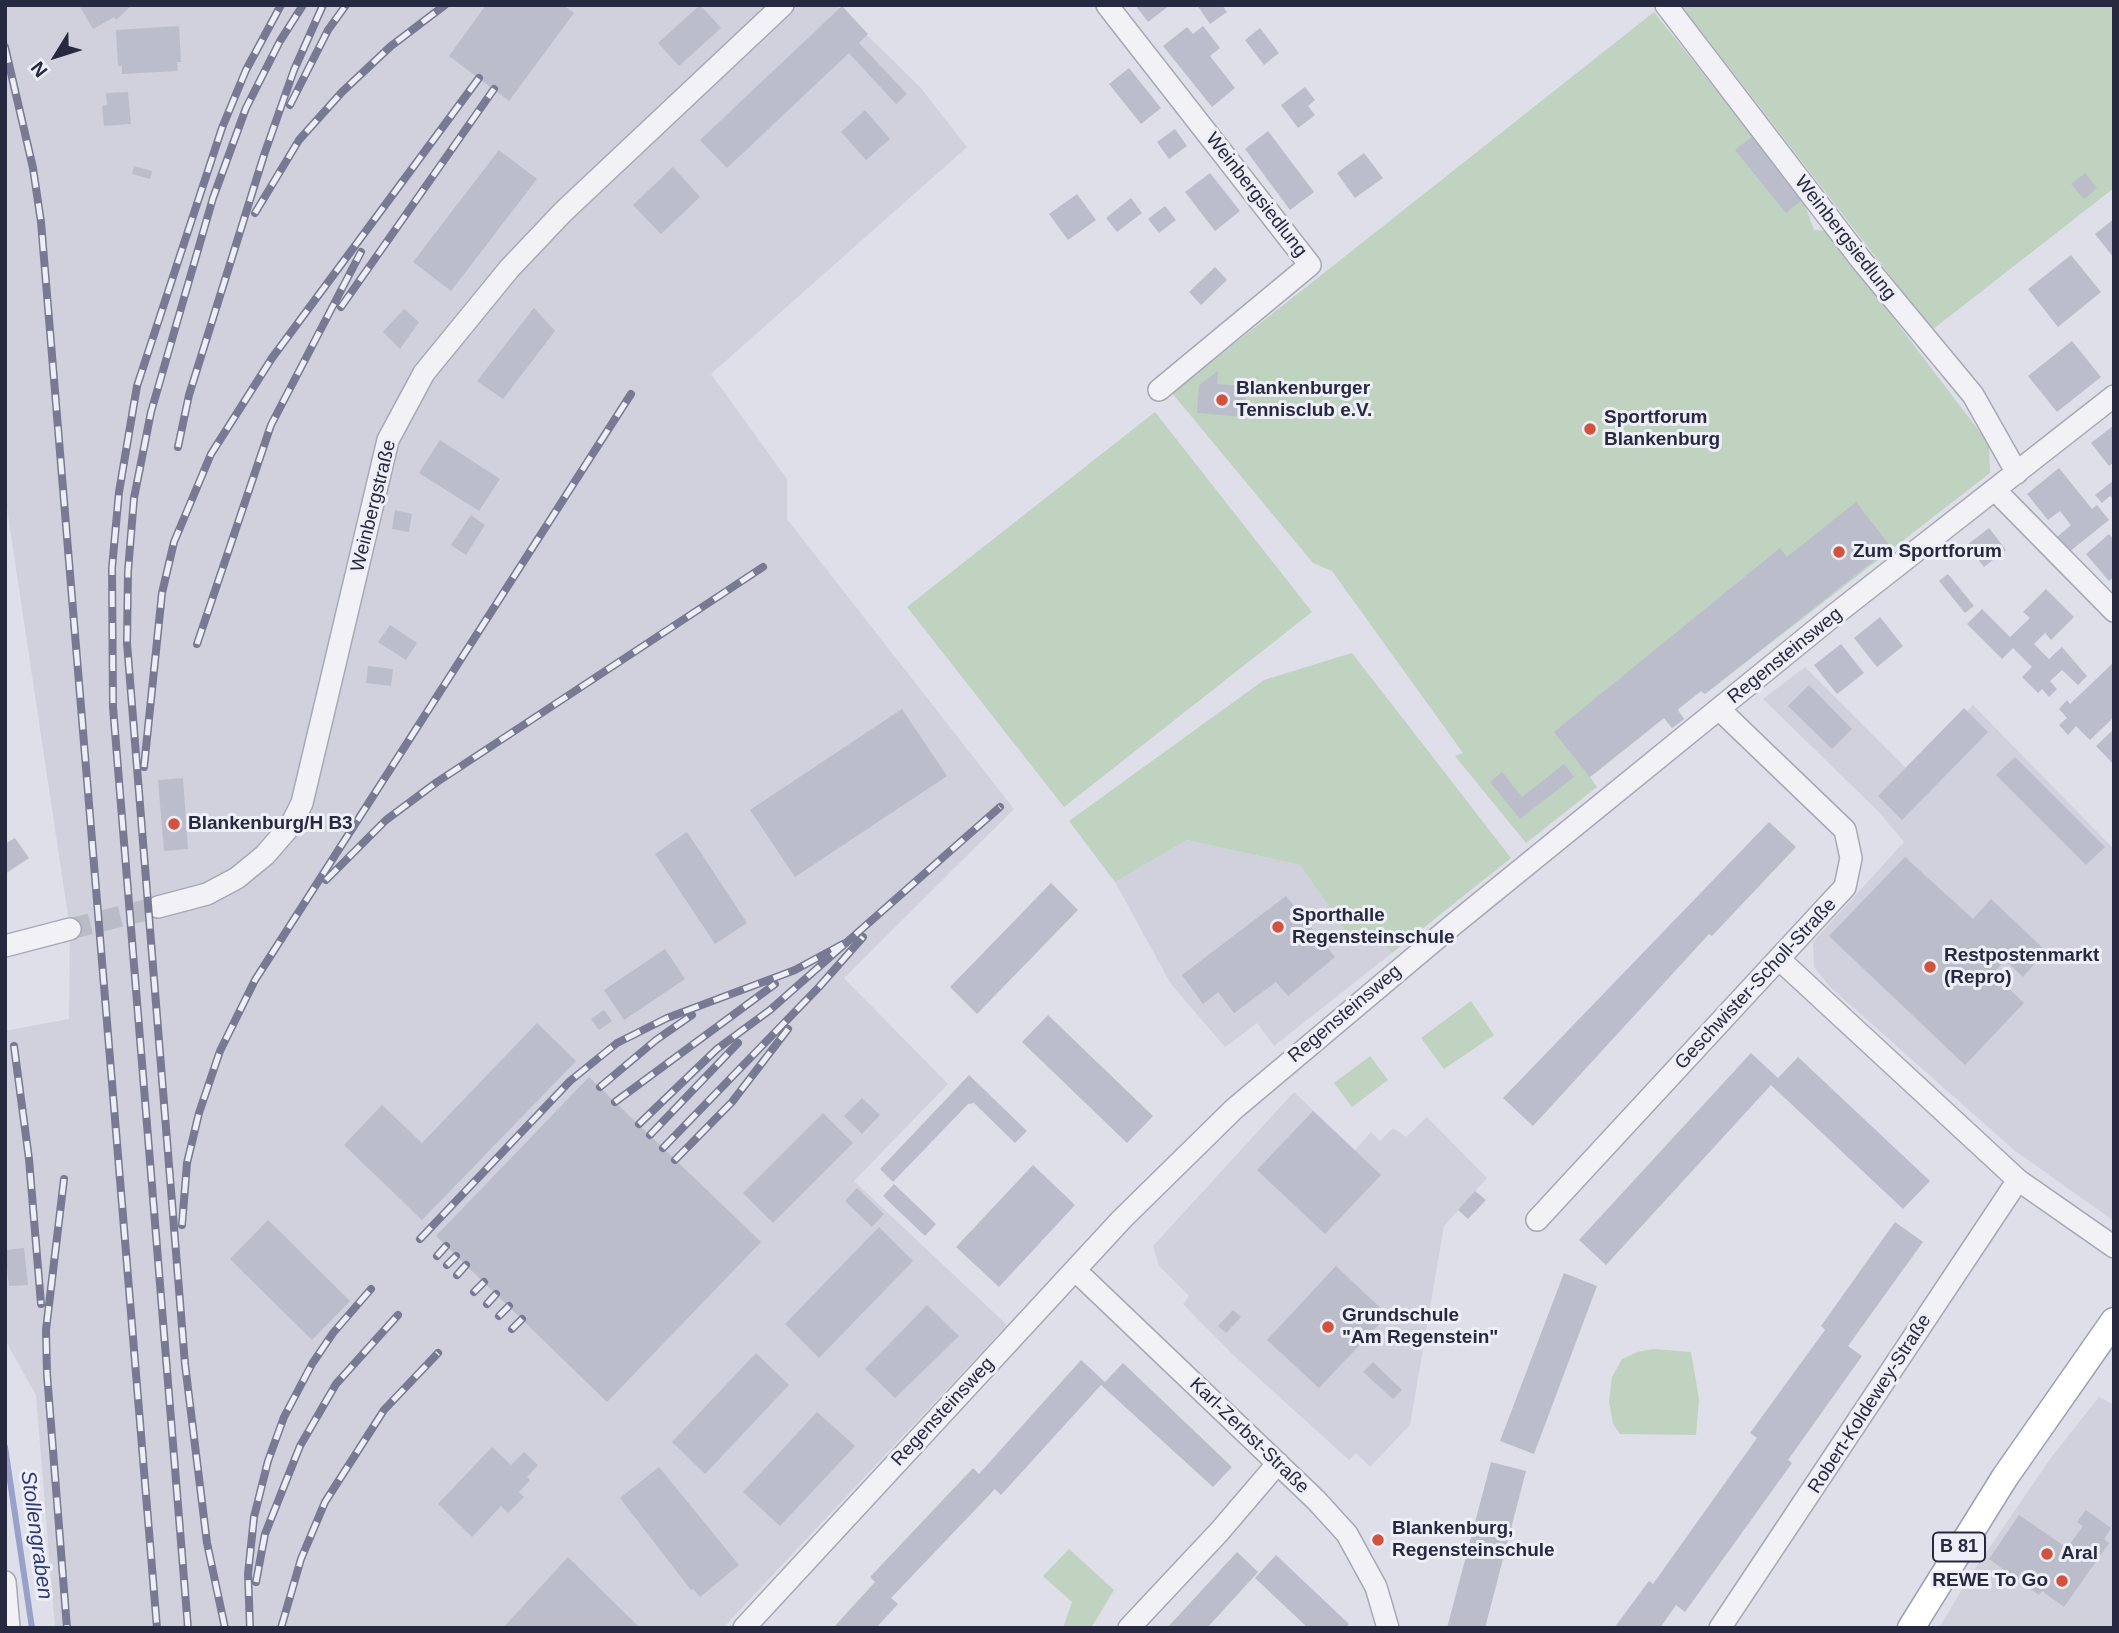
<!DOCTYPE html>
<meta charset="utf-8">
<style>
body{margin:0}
#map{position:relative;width:2119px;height:1633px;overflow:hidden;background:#dedfe8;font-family:Arial,sans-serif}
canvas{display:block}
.frame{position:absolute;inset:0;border:7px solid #272940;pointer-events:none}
.north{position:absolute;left:21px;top:21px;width:70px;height:70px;-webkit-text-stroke:5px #eeeff6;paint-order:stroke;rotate:232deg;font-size:19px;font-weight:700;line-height:28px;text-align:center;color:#272940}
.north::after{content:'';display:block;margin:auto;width:24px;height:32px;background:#272940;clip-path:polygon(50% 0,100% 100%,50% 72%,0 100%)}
</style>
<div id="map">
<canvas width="2119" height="1633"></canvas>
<div class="frame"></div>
<div class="north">N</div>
</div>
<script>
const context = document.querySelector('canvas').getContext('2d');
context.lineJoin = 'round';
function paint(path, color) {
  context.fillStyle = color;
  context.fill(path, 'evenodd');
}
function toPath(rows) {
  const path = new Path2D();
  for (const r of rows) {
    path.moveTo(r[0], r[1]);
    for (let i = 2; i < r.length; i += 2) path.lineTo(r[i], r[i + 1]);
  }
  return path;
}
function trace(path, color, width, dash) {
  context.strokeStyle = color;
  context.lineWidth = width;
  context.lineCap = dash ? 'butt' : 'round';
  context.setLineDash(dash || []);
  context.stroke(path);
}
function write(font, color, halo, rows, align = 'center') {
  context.font = font + ' Arial,sans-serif';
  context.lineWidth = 6;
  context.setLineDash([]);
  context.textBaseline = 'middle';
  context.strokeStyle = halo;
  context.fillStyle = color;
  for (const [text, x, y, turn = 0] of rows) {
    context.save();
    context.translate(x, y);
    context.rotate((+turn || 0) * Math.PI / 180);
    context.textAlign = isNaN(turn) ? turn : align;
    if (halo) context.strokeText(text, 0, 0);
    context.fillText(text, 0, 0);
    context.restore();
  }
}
paint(toPath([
 [5,5,836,5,920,87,967,147,711,374,787,479,787,519,1014,809,844,978,948,1084,854,1181,1007,1325,723,1628,55,1628,36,1395,5,1340,5,1031,69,1019,70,929,5,495],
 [1805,667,1908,770,1973,705,2114,849,2114,1221,2014,1150,1830,987,1814,967,1813,942,1904,842,1880,813,1763,699],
 [1187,840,1300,865,1351,939,1374,934,1392,953,1274,1046,1257,1023,1225,1047,1171,984,1115,882],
 [1294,1092,1355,1150,1371,1132,1380,1141,1393,1128,1406,1137,1427,1117,1487,1178,1444,1226,1410,1425,1370,1467,1356,1453,1349,1460,1232,1354,1183,1304,1189,1296,1159,1266,1153,1246],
 [2099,1397,2114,1405,2114,1628,1939,1628,1968,1579,2050,1459]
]), '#d0d1dd');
paint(toPath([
 [1681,5,2114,5,2114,188,1932,330],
 [1654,12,1803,199,1814,230,1827,231,1989,444,1990,473,1705,694,1701,691,1678,709,1684,719,1672,728,1664,718,1590,777,1597,787,1526,843,1455,756,1463,753,1332,571,1313,563,1172,393],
 [1155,412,1312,612,1064,807,907,607],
 [1352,653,1511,858,1392,953,1374,934,1351,939,1300,865,1187,840,1115,882,1069,821,1264,680],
 [1471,1001,1494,1035,1444,1069,1421,1038],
 [1370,1056,1388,1080,1352,1107,1334,1083],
 [1654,1349,1691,1352,1699,1399,1696,1435,1620,1434,1613,1424,1609,1402,1612,1377,1622,1359,1637,1352],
 [1069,1549,1114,1590,1091,1628,1063,1628,1072,1602,1043,1576]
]), '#bfd3c0');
trace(toPath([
 [5,1447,32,1628]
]), '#97a1ca', 6);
paint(toPath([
 [79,5,129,5,130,7,116,20,114,17,93,29],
 [486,5,563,5,574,13,509,101,449,56],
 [700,5,721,28,679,66,658,43],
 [1135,5,1170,5,1148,22],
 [1197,5,1222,5,1227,12,1210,24],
 [842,6,868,34,859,43,907,94,896,104,849,53,727,168,700,140],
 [179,26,181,62,177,62,178,71,122,74,122,66,118,66,116,30],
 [1203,26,1220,48,1210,56,1235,88,1212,107,1163,46,1187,27,1193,34],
 [1260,28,1279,53,1264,65,1245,40],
 [1129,68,1161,108,1141,124,1109,84],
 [1305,87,1315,100,1308,106,1315,115,1298,128,1281,105],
 [128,92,131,124,104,126,102,106,107,105,106,93],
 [865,110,890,139,866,160,841,132],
 [1175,129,1187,146,1169,159,1157,142],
 [1268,131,1314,192,1290,210,1245,149],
 [1753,136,1803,199,1786,213,1735,150],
 [499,150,537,179,451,291,413,262],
 [1364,153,1383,178,1355,198,1337,173],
 [134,166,152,171,150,179,132,174],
 [673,167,700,197,661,234,633,205],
 [1210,173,1240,211,1215,231,1185,192],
 [2085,173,2097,188,2084,199,2071,184],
 [1077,194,1096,220,1068,240,1049,214],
 [1131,198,1142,213,1117,232,1106,218],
 [1165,206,1176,220,1159,233,1148,219],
 [2114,219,2114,258,2095,234],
 [2071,255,2101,292,2058,327,2028,289],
 [1215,267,1227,280,1201,305,1189,292],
 [534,308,555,331,503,399,477,381],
 [404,309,419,322,400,349,383,332],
 [2072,341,2101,377,2057,412,2028,376],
 [1218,371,1217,384,1246,386,1244,417,1197,413,1199,385],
 [2113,426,2114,462,2109,466,2091,443],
 [440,440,500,479,479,511,419,473],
 [2059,468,2092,509,2097,505,2109,520,2069,552,2057,537,2071,525,2060,511,2048,520,2027,494],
 [2114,480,2114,500,2110,496,2102,503,2095,495],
 [1856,502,1891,547,1705,694,1701,691,1677,710,1684,719,1672,728,1664,718,1590,777,1554,732,1780,548,1787,557],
 [395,510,412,514,409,532,392,529],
 [471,515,485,525,466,555,451,545],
 [1989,528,2006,550,1984,567,1967,545],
 [2109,534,2114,540,2114,577,2109,581,2086,554],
 [1948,574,1974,606,1965,613,1939,581],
 [2046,589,2074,617,2051,640,2045,633,2034,644,2049,659,2062,647,2087,676,2078,685,2062,670,2050,681,2057,689,2049,697,2042,689,2038,693,2022,677,2032,667,2013,648,2002,659,1967,624,1982,609,2010,637,2030,618,2023,612],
 [1880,617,1903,646,1877,667,1854,638],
 [390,625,417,643,406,660,378,642],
 [1841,644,1864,673,1837,694,1814,665],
 [2114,662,2114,717,2090,740,2076,726,2068,735,2059,725,2067,718,2059,709,2067,700,2070,704],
 [368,666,393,669,391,686,366,683],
 [1809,685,1852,729,1832,749,1788,706],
 [1964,708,1988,732,1902,820,1878,796],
 [902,709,947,776,795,877,750,810],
 [2114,729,2114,765,2096,746],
 [2015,757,2105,847,2086,865,1996,775],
 [1564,764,1574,777,1520,819,1490,782,1502,772,1522,797],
 [183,778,188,849,164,851,158,780],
 [1769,822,1796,847,1712,936,1709,934,1533,1126,1503,1098],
 [687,832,747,923,715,944,655,854],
 [15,838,29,858,5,874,5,844],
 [1905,857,1973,919,1991,899,2046,951,2023,977,2005,960,1993,974,2024,1003,1965,1065,1829,936],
 [1051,883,1078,910,977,1014,950,987],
 [1286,896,1335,957,1288,996,1276,982,1234,1013,1218,992,1203,1004,1182,975],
 [665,949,685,979,624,1020,604,990],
 [604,1010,612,1021,599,1030,591,1019],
 [1048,1015,1153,1116,1127,1143,1022,1042],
 [537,1023,576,1061,422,1220,344,1145,382,1105,422,1143],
 [1751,1053,1778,1078,1798,1057,1930,1181,1903,1209,1771,1085,1606,1265,1579,1240],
 [969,1075,1027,1131,1015,1143,974,1103,968,1104,893,1182,880,1169],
 [589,1077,761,1242,607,1402,436,1236],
 [862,1098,880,1115,862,1134,844,1116],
 [1313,1111,1381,1175,1325,1234,1257,1170],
 [823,1113,853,1143,773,1223,743,1193],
 [1033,1165,1075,1205,999,1287,956,1247],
 [894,1184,936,1224,925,1236,883,1196],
 [857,1188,884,1214,872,1227,845,1201],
 [1475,1191,1486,1200,1468,1219,1458,1210],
 [268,1220,350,1301,312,1340,230,1259],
 [1895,1222,1923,1242,1848,1346,1862,1356,1788,1460,1792,1463,1685,1612,1676,1605,1660,1628,1614,1628,1649,1581,1653,1584,1757,1438,1750,1433,1825,1330,1821,1326],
 [879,1227,913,1261,819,1358,785,1324],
 [24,1248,28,1285,9,1286,5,1250],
 [1336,1266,1388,1315,1319,1388,1267,1340],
 [1564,1273,1597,1286,1534,1454,1500,1441],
 [927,1305,959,1336,895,1398,865,1369],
 [1233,1310,1241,1317,1226,1333,1218,1326],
 [756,1353,789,1385,705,1474,672,1442],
 [1081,1360,1105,1382,1123,1363,1232,1467,1213,1487,1101,1385,1001,1495,995,1489,891,1598,898,1604,876,1628,833,1628,875,1582,870,1577,973,1468,979,1474],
 [1373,1362,1402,1390,1393,1399,1363,1372],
 [817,1412,855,1446,780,1526,743,1492],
 [492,1447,511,1465,524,1452,538,1465,527,1477,530,1480,519,1492,524,1497,508,1513,501,1506,472,1537,438,1504],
 [1491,1462,1526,1471,1485,1628,1447,1628],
 [659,1467,739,1565,700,1597,693,1589,691,1590,620,1498],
 [2086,1510,2111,1528,2104,1539,2109,1543,2064,1607,2042,1591,2039,1595,1989,1559,2019,1515,2067,1548,2083,1526,2077,1522],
 [1237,1552,1258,1572,1207,1628,1167,1628],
 [1276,1555,1349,1624,1346,1628,1308,1628,1255,1578],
 [568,1557,640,1628,503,1628]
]), '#bbbdcb');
trace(toPath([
 [70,929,158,907]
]), '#b9bbc6', 21, [21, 10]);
const minor = toPath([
 [1107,5,1310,265,1159,390],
 [1666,5,1862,261,1973,395,2017,473],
 [1995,490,2114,611],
 [158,907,207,894,237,878,265,855,291,825,302,803,388,440,424,373,509,269,563,212,783,5],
 [5,946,70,929],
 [1779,959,2018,1180,2114,1247],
 [1537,1220,1845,887,1851,858,1845,830,1719,709],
 [1075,1270,1316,1500,1347,1534,1376,1587,1388,1628],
 [5,1582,9,1628],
 [744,1628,1122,1219,1234,1109,1454,924,1833,616,2114,396],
 [1129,1628,1219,1532,1278,1463],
 [1720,1628,2018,1180]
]);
const major = toPath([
 [1911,1628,2005,1477,2114,1321]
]);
trace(minor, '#a7a8b6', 24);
trace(major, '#9da0b4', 29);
trace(minor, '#f1f1f6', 21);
trace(major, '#fff', 26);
const rail = toPath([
 [5,47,33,168,41,222,157,1628],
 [290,105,328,30,346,5],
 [255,213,299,140,342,92,391,46,445,5],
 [341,307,494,89],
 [178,447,189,395,264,155,294,70,323,5],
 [197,644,271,425,361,252],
 [144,767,162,593,174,542,211,454,272,358,479,78],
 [326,880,386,820,437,782,763,567],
 [14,1046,29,1159,41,1304],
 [600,1087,656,1040,692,1015],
 [615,1102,775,984],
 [639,1124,717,1049,770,1010,1000,807],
 [650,1135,738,1043],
 [663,1148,819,987,863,937],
 [675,1160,732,1102,788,1029],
 [64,1179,46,1330,47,1374,67,1628],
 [182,1225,187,1163,199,1113,220,1051,255,980,631,394],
 [420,1239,570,1081,617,1043,667,1018,795,970,843,944],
 [437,1256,446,1246],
 [447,1265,456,1256],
 [457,1275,466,1265],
 [474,1292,484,1282],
 [487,1304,496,1294],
 [499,1316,509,1306],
 [512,1329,522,1319],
 [256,1582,265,1534,300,1446,336,1384,398,1315],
 [188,1628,113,707,112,568,119,492,137,386,222,128,246,70,281,5],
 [225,1628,207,1543,185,1364,127,643,128,571,134,498,151,412,213,198,246,108,280,41,303,5],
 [250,1628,248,1574,254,1517,268,1461,284,1417,312,1364,333,1333,371,1289],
 [281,1628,301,1559,325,1502,384,1410,438,1353]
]);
trace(rail, '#777a92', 8);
trace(rail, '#eeeff6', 5, [16]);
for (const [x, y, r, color] of [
 [1222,400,7,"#d3523d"],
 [1590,429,7,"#d3523d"],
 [1839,552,7,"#d3523d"],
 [174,824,7,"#d3523d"],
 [1278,927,7,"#d3523d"],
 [1930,967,7,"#d3523d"],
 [1328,1327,7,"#d3523d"],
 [1378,1540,7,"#d3523d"],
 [2047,1554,7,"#d3523d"],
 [2062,1581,7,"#d3523d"]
]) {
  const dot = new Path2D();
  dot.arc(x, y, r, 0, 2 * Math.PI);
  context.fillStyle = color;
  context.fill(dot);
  trace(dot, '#eeeff6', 2.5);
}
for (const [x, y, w] of [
 [1959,1547,52]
]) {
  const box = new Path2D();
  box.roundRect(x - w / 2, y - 14.5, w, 29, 5);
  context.fillStyle = '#eeeff6';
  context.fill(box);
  trace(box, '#272940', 2);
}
write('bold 18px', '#272940', null, [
 ["B 81",1959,1547]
]);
write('19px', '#272940', '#eeeff6', [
 ["Weinbergsiedlung",1256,195,52],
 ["Weinbergsiedlung",1845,238,52],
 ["Weinbergstraße",374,506,-76],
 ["Regensteinsweg",1785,656,-39],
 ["Geschwister-Scholl-Straße",1756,984,-47],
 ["Regensteinsweg",1345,1014,-40],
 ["Robert-Koldewey-Straße",1870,1404,-57],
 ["Regensteinsweg",943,1412,-47],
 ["Karl-Zerbst-Straße",1249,1436,44]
]);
write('bold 19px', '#272940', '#eeeff6', [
 ["Blankenburger",1236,389],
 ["Tennisclub e.V.",1236,411],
 ["Sportforum",1604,418],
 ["Blankenburg",1604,440],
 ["Zum Sportforum",1853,552],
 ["Blankenburg/H B3",188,824],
 ["Sporthalle",1292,916],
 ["Regensteinschule",1292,938],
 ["Restpostenmarkt",1944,956],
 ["(Repro)",1944,978],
 ["Grundschule",1342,1316],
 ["\"Am Regenstein\"",1342,1338],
 ["Blankenburg,",1392,1529],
 ["Regensteinschule",1392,1551],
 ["Aral",2061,1554],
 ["REWE To Go",2048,1581,"right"]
], 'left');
write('italic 21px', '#2f3b75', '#eeeff6', [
 ["Stollengraben",36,1535,82]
]);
</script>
